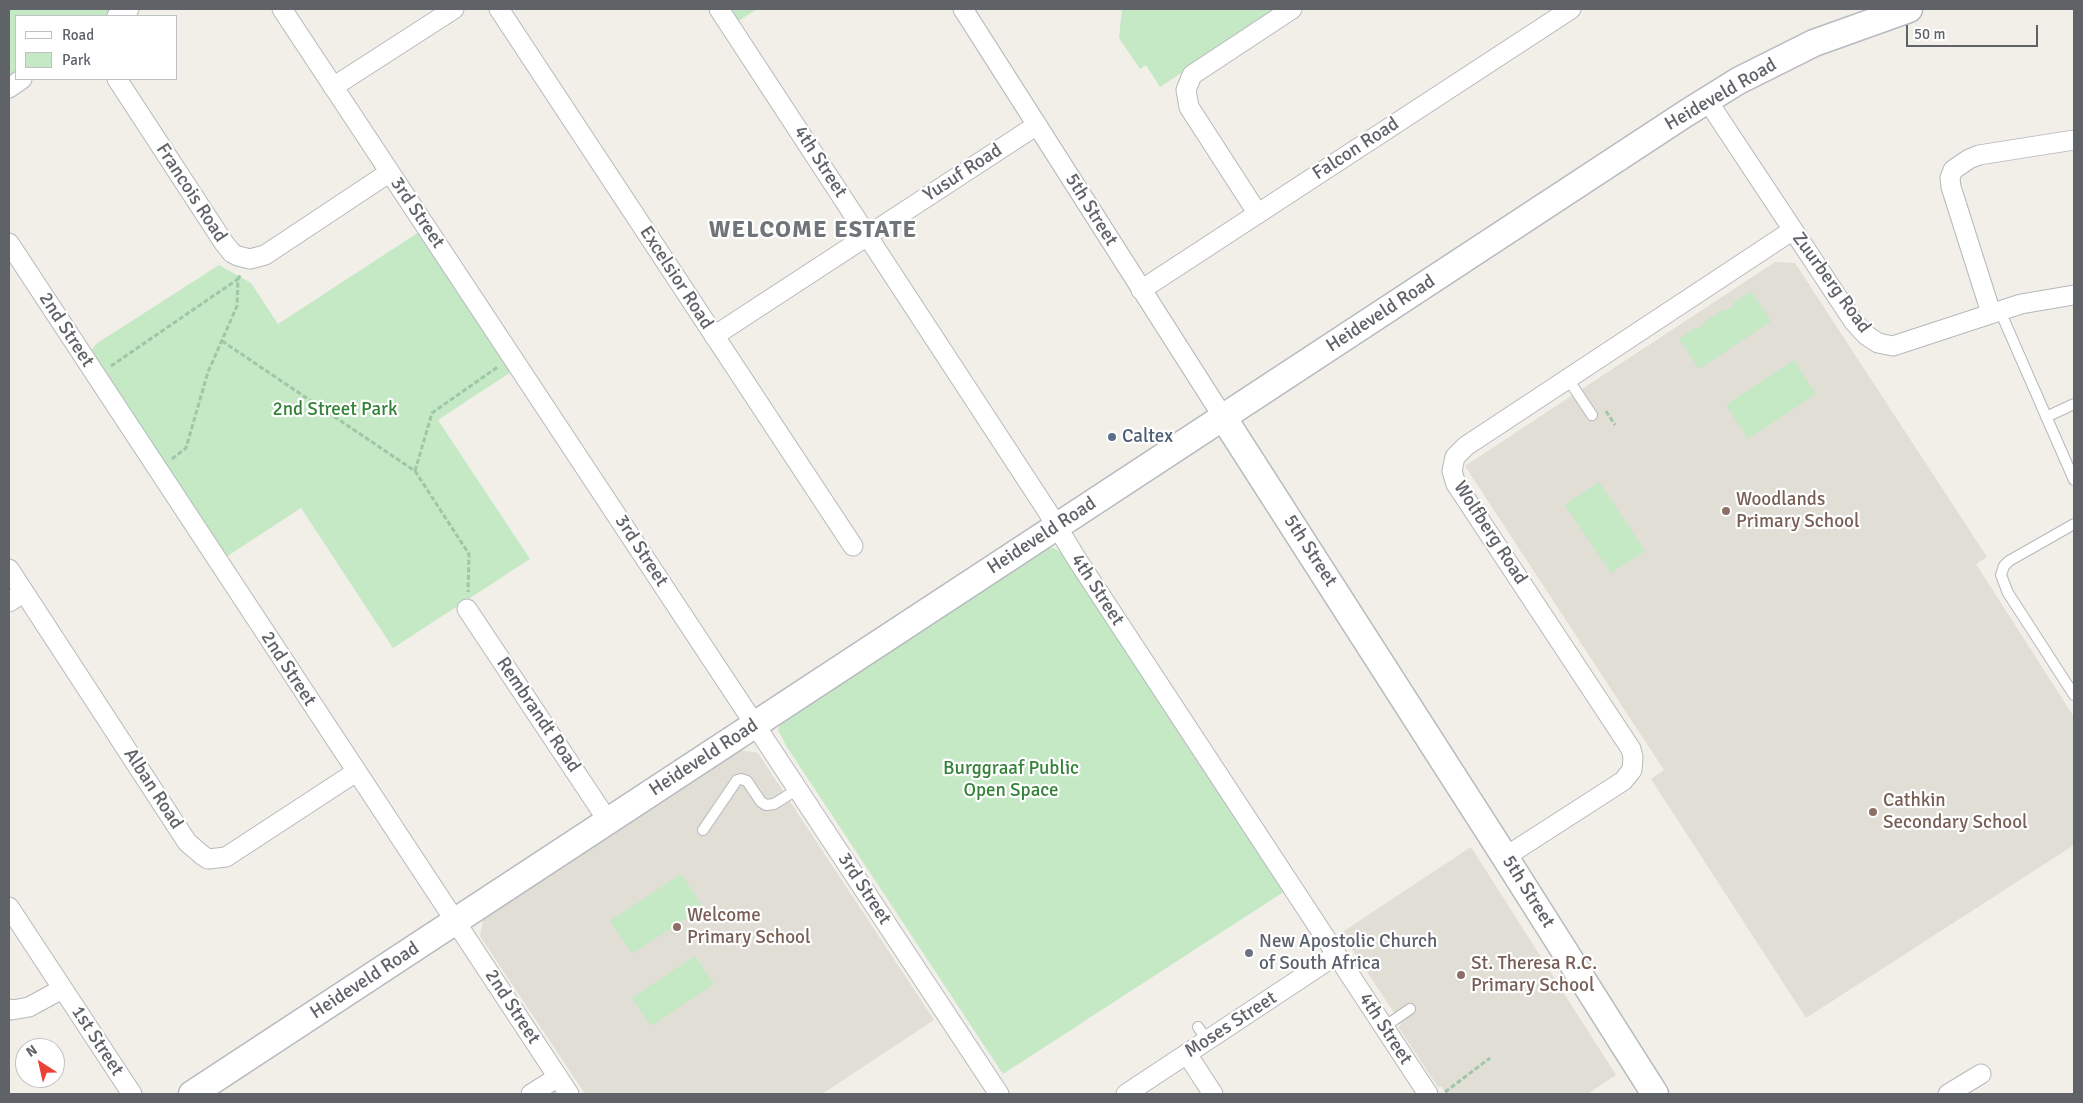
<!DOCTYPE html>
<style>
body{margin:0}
#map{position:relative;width:2083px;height:1103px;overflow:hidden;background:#f1efe8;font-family:Signika,sans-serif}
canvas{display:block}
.frame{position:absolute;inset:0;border:10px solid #5f6368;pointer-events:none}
.legend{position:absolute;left:15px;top:15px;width:162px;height:65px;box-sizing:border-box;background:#fff;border:1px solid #bfc1c3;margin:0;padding:6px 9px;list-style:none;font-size:15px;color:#5f6368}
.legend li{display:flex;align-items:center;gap:10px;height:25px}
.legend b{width:25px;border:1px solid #bfc1c3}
.north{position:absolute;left:15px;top:1038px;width:50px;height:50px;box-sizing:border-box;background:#fff;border:1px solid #bfc1c3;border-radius:50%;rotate:325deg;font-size:14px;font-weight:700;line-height:20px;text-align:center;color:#5f6368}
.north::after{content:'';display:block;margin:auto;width:18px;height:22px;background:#ea4335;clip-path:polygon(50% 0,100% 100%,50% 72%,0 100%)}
.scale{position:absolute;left:1906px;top:25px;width:132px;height:22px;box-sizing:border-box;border:2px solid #5f6368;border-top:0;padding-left:6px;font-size:15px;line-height:18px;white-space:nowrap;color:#5f6368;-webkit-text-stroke:4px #fff;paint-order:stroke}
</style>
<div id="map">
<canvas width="2083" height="1103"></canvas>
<div class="frame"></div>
<ul class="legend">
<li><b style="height:6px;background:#fff"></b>Road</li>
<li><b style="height:14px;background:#c5e8c5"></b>Park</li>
</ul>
<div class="north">N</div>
<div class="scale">50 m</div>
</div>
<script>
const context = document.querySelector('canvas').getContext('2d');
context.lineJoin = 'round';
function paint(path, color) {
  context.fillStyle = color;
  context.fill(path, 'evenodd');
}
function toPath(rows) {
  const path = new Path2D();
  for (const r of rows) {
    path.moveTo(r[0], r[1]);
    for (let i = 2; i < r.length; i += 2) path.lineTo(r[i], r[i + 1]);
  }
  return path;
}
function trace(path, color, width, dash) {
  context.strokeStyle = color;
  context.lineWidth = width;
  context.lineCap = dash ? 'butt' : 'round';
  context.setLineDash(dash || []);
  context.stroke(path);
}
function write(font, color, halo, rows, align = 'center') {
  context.font = font + ' Signika,sans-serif';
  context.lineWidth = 4.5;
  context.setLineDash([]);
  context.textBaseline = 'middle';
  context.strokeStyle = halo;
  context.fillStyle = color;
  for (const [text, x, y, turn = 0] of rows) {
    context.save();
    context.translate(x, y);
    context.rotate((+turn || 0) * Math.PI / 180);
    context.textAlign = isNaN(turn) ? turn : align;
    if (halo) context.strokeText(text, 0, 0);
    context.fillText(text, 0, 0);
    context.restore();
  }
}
paint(toPath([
 [1775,262,1795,263,1987,557,1976,564,2074,717,2074,845,1806,1018,1651,779,1664,770,1465,466],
 [740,750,758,753,934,1020,822,1094,585,1094,480,936,483,919],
 [1471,847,1616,1075,1587,1094,1446,1094,1442,1087,1438,1087,1399,1028,1401,1023,1341,933]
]), '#e1ded6');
paint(toPath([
 [9,9,115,9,104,16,16,16,16,73,9,78],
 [728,9,757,9,737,22],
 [1122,9,1278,9,1160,87,1146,65,1140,69,1119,38],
 [419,232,511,372,438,420,530,559,393,648,301,508,226,557,90,352,96,344,219,265,251,283,278,324],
 [1751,291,1771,321,1699,369,1679,339,1696,327,1698,329,1706,323,1705,321,1724,309,1726,311,1734,305,1733,303],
 [1794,360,1816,394,1748,439,1726,405],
 [1599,482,1645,551,1611,573,1565,505],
 [1044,548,1054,548,1065,555,1285,891,1003,1074,787,747,778,730,781,723],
 [681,874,703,907,632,954,610,921],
 [695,956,714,984,651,1026,632,998]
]), '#c5e8c5');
const lane = toPath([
 [2000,311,2074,480],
 [1568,379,1592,415],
 [2046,417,2074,404],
 [2074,524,2009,561,2004,566,2001,575,2008,593,2074,695],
 [703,830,737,780,741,779,747,781,761,802,766,805,774,804,798,789],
 [1198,1027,1207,1040],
 [1384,1027,1410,1009]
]);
const street = toPath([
 [282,9,999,1094],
 [499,9,853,546],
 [719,9,1046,509,1078,561,1428,1094],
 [963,9,1223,417],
 [117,16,129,9],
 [117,79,224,243,232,253,238,256,250,259,265,255,390,172],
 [333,87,454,9],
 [9,88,22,79],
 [1707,100,1854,322,1866,335,1878,343,1893,346,2021,304,2074,295],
 [1258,214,1189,107,1186,90,1192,75,1292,9],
 [9,243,569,1094],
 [1141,290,1571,9],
 [1991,313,1951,187,1950,178,1953,170,1969,159,1979,155,2074,140],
 [714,336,1037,125],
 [9,569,187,842,202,855,208,859,226,857,356,772],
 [9,602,24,592],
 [467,609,608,821],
 [1505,857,1623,781,1632,770,1633,757,1631,749,1456,484,1452,471,1455,457,1466,446,1793,230],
 [9,907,132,1094],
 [9,1009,12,1010,29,1007,62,989],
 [1187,1054,1213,1094],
 [531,1094,558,1077],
 [1126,1094,1336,955],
 [1948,1094,1981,1074]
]);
const secondary = toPath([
 [1223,417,1505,857,1655,1094],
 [192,1094,1685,114,1738,81,1814,43,1909,9]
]);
trace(lane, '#b5b8bc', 12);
trace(street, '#b5b8bc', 21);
trace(secondary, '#b6babf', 29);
trace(toPath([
 [222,341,415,471,469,554,468,592],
 [111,366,238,279],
 [1606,411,1615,425],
 [172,459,186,448,208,372,237,306,238,279,241,274],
 [415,471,432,413,499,366],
 [1445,1092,1490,1058]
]), '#9cc7a9', 3, [5, 2.5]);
trace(lane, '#fff', 10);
trace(street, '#fff', 19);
trace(secondary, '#fff', 26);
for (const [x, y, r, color] of [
 [1112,437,5,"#5c6f8a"],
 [1726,511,5,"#8d6e63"],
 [1873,812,5,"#8d6e63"],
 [677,927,5,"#8d6e63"],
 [1249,953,5,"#6b7280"],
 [1461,975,5,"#8d6e63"]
]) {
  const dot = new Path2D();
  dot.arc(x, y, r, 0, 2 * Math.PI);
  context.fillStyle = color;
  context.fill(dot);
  trace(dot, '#fff', 2);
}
write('19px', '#5f6368', '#fff', [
 ["Heideveld Road",1721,95,-30],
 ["Falcon Road",1356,149,-33],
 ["4th Street",820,162,57],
 ["Yusuf Road",963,173,-33],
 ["Francois Road",191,193,57],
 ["5th Street",1091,210,58],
 ["3rd Street",417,213,56],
 ["Excelsior Road",676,278,57],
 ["Zuurberg Road",1831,283,54],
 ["Heideveld Road",1381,314,-33],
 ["2nd Street",66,330,57],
 ["Wolfberg Road",1490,533,57],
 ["Heideveld Road",1042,536,-33],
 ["3rd Street",641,551,57],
 ["5th Street",1310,551,57],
 ["4th Street",1097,590,57],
 ["2nd Street",288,669,57],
 ["Rembrandt Road",538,715,56],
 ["Heideveld Road",704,758,-33],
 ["Alban Road",153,789,57],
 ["3rd Street",864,889,57],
 ["5th Street",1528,892,58],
 ["Heideveld Road",365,981,-33],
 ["2nd Street",512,1007,57],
 ["Moses Street",1231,1025,-33],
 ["4th Street",1385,1029,57],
 ["1st Street",97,1041,57]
]);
write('19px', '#348238', '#fff', [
 ["2nd Street Park",335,410],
 ["Burggraaf Public",1011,769],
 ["Open Space",1011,791]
]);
write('19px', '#4e5e75', '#fff', [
 ["Caltex",1122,437]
], 'left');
write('19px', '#785e54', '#fff', [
 ["Woodlands",1736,500],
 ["Primary School",1736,522],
 ["Cathkin",1883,801],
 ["Secondary School",1883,823],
 ["Welcome",687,916],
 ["Primary School",687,938],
 ["St. Theresa R.C.",1471,964],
 ["Primary School",1471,986]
], 'left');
write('19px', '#5b616d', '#fff', [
 ["New Apostolic Church",1259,942],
 ["of South Africa",1259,964]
], 'left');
context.letterSpacing = '1px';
write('bold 24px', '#70757a', '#fff', [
 ["WELCOME ESTATE",813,231]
]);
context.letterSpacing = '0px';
</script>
